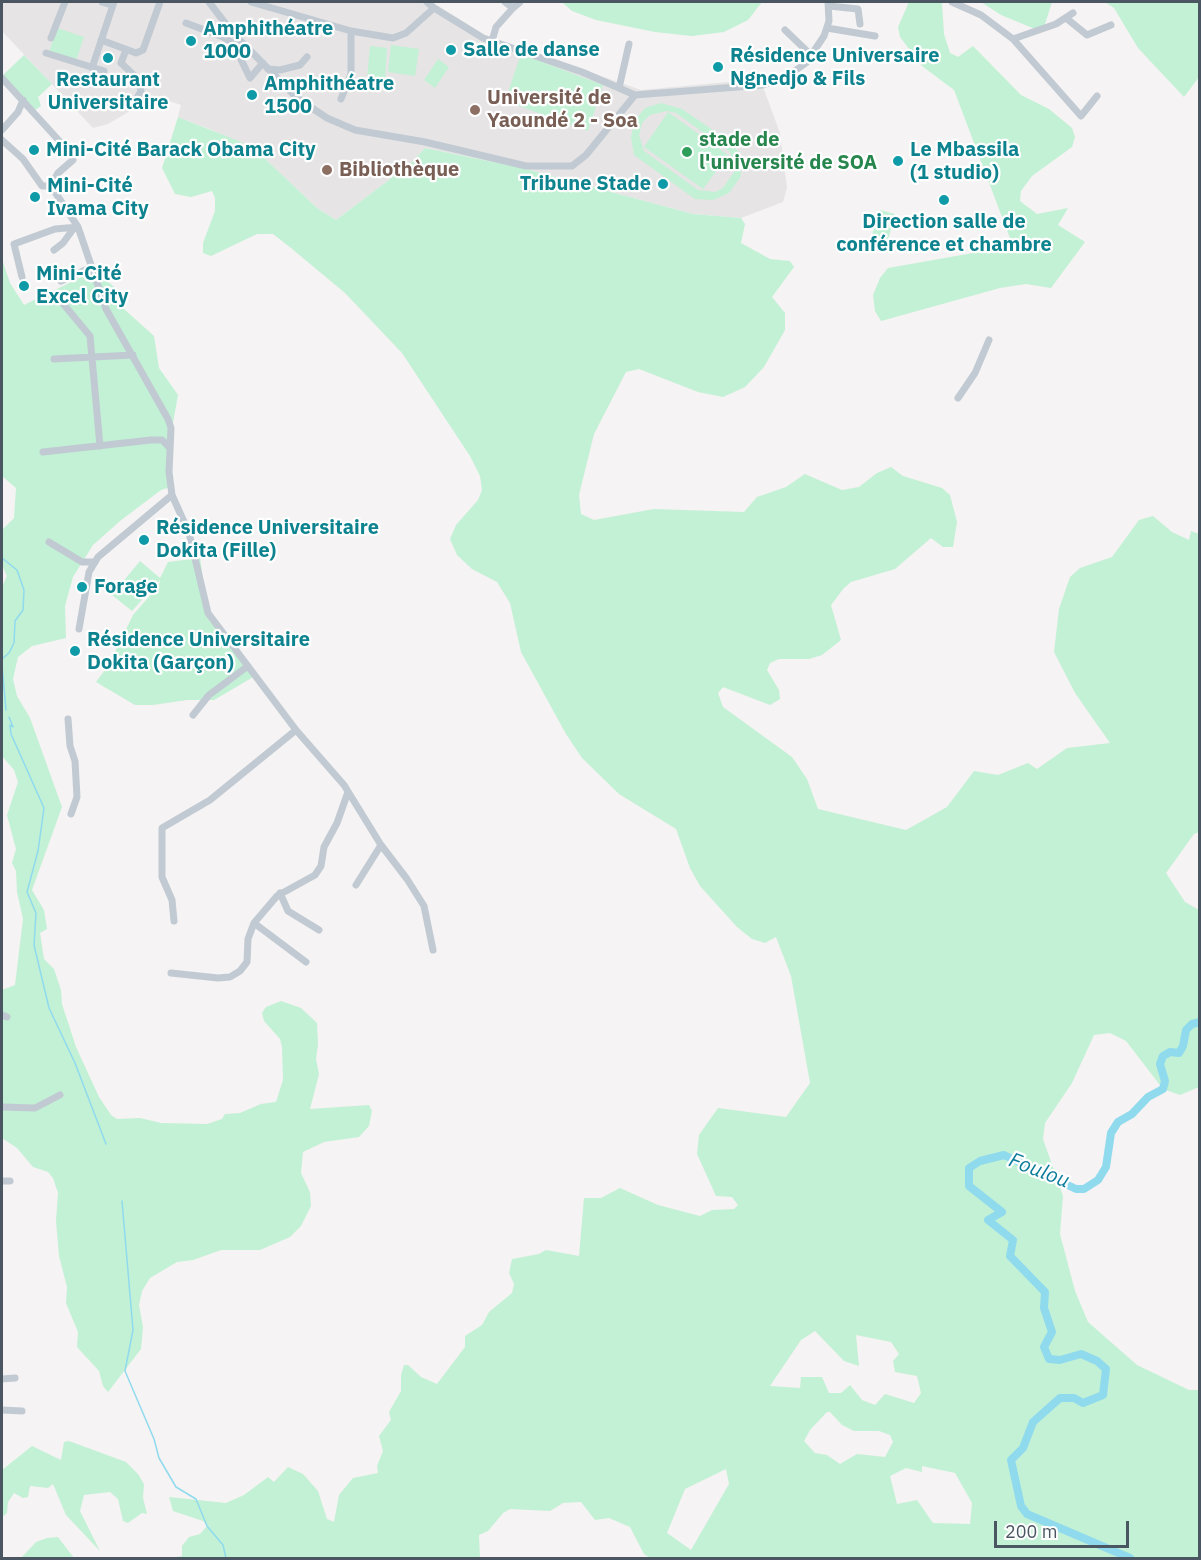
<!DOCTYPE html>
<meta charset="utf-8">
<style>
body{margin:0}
#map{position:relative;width:1201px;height:1560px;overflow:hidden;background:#f5f3f3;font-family:"IBM Plex Sans",sans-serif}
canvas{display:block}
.frame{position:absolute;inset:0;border:3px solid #4a5661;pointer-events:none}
.scale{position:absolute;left:994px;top:1521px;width:135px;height:27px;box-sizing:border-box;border:3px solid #4a5661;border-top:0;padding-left:8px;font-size:18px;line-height:21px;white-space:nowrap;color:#4a5661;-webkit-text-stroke:4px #fff;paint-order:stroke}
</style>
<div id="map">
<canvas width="1201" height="1560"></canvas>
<div class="frame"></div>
<div class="scale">200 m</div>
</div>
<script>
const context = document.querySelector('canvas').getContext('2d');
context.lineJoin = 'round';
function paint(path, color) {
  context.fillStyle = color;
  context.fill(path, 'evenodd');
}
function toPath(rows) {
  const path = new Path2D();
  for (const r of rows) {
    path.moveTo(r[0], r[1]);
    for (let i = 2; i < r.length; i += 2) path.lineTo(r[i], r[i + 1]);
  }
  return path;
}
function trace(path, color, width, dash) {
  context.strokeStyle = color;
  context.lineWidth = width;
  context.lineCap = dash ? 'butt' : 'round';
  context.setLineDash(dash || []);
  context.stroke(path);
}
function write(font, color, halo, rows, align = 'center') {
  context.font = font + ' "IBM Plex Sans",sans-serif';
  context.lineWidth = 4.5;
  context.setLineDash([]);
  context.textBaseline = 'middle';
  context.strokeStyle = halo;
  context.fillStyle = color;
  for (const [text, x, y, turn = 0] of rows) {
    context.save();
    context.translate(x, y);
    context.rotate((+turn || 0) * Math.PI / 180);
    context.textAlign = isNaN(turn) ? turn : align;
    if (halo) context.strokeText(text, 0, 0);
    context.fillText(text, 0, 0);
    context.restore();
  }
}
paint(toPath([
 [2,2,432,2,485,35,641,90,760,79,780,133,787,188,783,202,741,218,693,214,522,168,425,148,410,164,336,220,317,208,260,154,212,130,178,117,181,105,155,96,108,124,93,128,2,31]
]), '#e6e4e5');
paint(toPath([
 [562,2,762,2,748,20,724,32,692,36,655,32,596,20,572,11],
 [909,2,942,2,944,34,950,53,958,57,973,46,1021,95,1049,109,1072,128,1075,137,1072,147,1032,176,1021,191,1020,201,1037,214,1068,208,1058,225,1085,242,1051,288,1026,284,1000,288,881,321,875,311,873,295,880,278,888,268,1013,246,954,90,922,66,900,37,898,27],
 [981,2,1052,2,1044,27,1035,29,1001,15],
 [1105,2,1199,2,1199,77,1184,97,1138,48,1114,8],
 [57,28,84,37,76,61,49,52],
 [391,45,419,49,415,76,388,72],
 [370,46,387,48,385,80,367,79],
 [521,54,603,85,588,131,505,101],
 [24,55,52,84,38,97,41,106,35,110,2,76],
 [438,59,449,67,435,88,424,80],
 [661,103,682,109,726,139,740,153,741,176,729,193,713,200,695,199,634,155,631,137,635,120,645,108],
 [667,111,676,113,729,151,733,159,734,172,723,188,715,192,698,190,644,151,639,135,642,123,650,115],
 [668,112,728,155,703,189,644,147],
 [178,117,241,142,260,154,317,208,336,220,410,164,425,148,522,168,693,214,741,218,745,224,741,243,770,259,790,261,794,267,772,297,785,313,785,330,764,367,745,387,723,397,698,392,639,369,626,372,594,434,579,495,581,514,594,520,654,509,744,512,757,497,786,487,805,474,842,490,859,487,877,473,891,467,903,476,942,488,950,495,957,522,953,547,943,547,931,538,895,569,851,582,844,588,831,605,841,640,822,655,809,659,779,659,770,663,767,670,779,690,780,699,770,705,723,687,718,693,723,707,792,757,807,779,818,809,906,830,947,807,974,771,998,775,1028,763,1037,769,1067,748,1110,743,1075,693,1054,652,1059,609,1070,577,1080,568,1112,557,1139,520,1153,516,1172,532,1189,540,1191,531,1199,534,1199,832,1194,834,1166,873,1185,902,1199,910,1199,1087,1180,1095,1163,1089,1126,1041,1110,1033,1094,1035,1072,1083,1045,1123,1043,1139,1063,1196,1060,1234,1075,1291,1088,1322,1137,1365,1189,1390,1199,1390,1199,1558,650,1558,644,1554,630,1527,609,1518,595,1520,581,1502,563,1503,550,1511,510,1509,503,1513,488,1531,479,1535,480,1558,171,1558,182,1556,182,1546,189,1537,200,1534,207,1526,203,1521,173,1511,169,1497,226,1503,244,1495,268,1477,274,1482,288,1467,303,1474,318,1491,327,1519,334,1522,339,1495,353,1478,378,1473,377,1466,383,1451,379,1436,391,1420,389,1412,401,1391,401,1375,404,1365,408,1365,421,1377,437,1384,465,1347,465,1336,482,1325,489,1312,512,1293,514,1284,509,1273,512,1259,539,1254,546,1250,579,1256,584,1198,601,1198,620,1188,658,1205,700,1216,712,1210,734,1209,738,1205,732,1197,716,1196,697,1154,699,1135,718,1108,786,1117,810,1083,791,976,776,937,765,943,752,939,737,927,700,886,690,868,676,829,619,794,582,758,566,734,521,652,510,603,497,582,472,569,457,555,450,539,456,525,478,500,482,490,480,476,470,456,402,353,345,293,291,248,273,234,257,234,211,256,203,253,203,243,215,211,215,198,212,191,191,197,175,194,162,168],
 [815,1331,844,1361,859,1366,856,1335,891,1342,899,1354,893,1361,895,1372,917,1376,921,1393,914,1403,885,1394,875,1405,862,1400,850,1385,841,1393,829,1393,822,1377,801,1377,800,1388,770,1386,801,1340],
 [827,1412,830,1412,842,1425,854,1431,879,1431,890,1435,893,1442,885,1457,857,1454,840,1464,827,1455,815,1453,804,1441,810,1430],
 [922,1466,955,1473,972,1503,970,1524,933,1523,917,1500,897,1504,890,1476,906,1468,922,1472],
 [726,1469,729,1484,691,1550,667,1533,685,1489],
 [880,210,895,214,888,240,872,235],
 [2,259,10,283,24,305,96,270,114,287,125,310,154,336,159,368,178,395,166,461,170,487,161,490,120,521,93,545,73,577,65,606,66,638,32,646,18,657,13,679,17,696,30,718,62,807,32,890,44,910,47,929,40,933,44,959,54,969,61,990,62,1004,76,1047,99,1097,111,1115,117,1119,140,1118,161,1123,207,1124,222,1119,225,1114,240,1113,261,1104,276,1102,283,1080,282,1047,280,1039,264,1021,262,1013,266,1007,281,1001,301,1008,317,1023,318,1044,316,1059,319,1074,310,1109,369,1105,372,1111,369,1126,359,1137,324,1142,303,1152,301,1173,310,1192,311,1206,301,1226,290,1237,260,1250,221,1250,193,1260,177,1262,150,1278,142,1291,139,1305,143,1327,141,1349,108,1392,103,1386,99,1371,77,1347,78,1332,66,1303,67,1287,59,1256,56,1221,58,1193,53,1178,48,1172,33,1167,17,1148,2,1138,2,990,15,985,23,919,17,892,16,871,12,863,16,849,7,815,18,782,14,770,2,756,2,587,7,576,2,565,2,530,14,518,16,488,2,476],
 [200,558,208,612,255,676,214,700,187,700,153,705,135,705,96,682,108,666,133,615,159,585,160,580,132,611,112,595,140,561,160,578,168,562],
 [69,1441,126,1462,138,1474,144,1484,143,1498,147,1514,142,1513,128,1523,123,1521,118,1499,110,1492,84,1495,80,1511,100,1551,66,1515,53,1484,48,1488,30,1486,28,1497,23,1498,14,1493,8,1502,7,1513,2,1517,2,1470,32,1446,61,1460,64,1442],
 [58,1537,74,1558,21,1558,36,1542,47,1538]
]), '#c3f1d5');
trace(toPath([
 [2,558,17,570,24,590,23,610,15,621,14,643,9,653,2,659],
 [2,666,6,710],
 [9,717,13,727,10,725,11,734,44,808,38,851,27,892,36,913,34,945,49,1008,75,1063,106,1144],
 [122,1201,133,1330,125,1371,154,1439,159,1458,176,1487,196,1499,207,1526,223,1545,226,1558]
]), '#90daee', 1.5);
trace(toPath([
 [1130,1558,1027,1514,1021,1506,1011,1460,1023,1448,1033,1422,1060,1398,1074,1398,1083,1403,1103,1395,1106,1369,1097,1361,1081,1354,1060,1360,1049,1359,1044,1347,1052,1332,1044,1308,1045,1292,1010,1256,1013,1240,988,1220,1002,1212,969,1186,969,1168,980,1161,1004,1155,1076,1189,1084,1189,1098,1180,1106,1167,1111,1133,1118,1122,1132,1114,1148,1097,1163,1089,1165,1081,1160,1064,1163,1056,1170,1052,1179,1053,1183,1046,1186,1030,1192,1024,1200,1022]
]), '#90daee', 8);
trace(toPath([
 [102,2,113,5],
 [209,2,232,32,297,98,327,118,355,130,425,142,526,166,572,166,586,155,635,95],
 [251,2,351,31,393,38,406,33,434,8,483,38,582,72,635,95,763,85,786,77,806,63,824,36,829,21,828,2],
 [427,2,434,8],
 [952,2,981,15,1013,39,1081,116,1097,96],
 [829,6,858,9,860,24],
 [513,8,520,2],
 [1066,18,1087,35,1111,25],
 [186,23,223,37,233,43,250,78,263,63],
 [827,28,875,36],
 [785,30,811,55],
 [51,38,65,2],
 [1013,39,1056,24,1073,13],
 [101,40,136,53,143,50,160,2],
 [492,41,496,27,513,8,505,2],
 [126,50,121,63,139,80,141,91,136,100,127,105],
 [46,53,104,71],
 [92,68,114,2],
 [268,69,280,70,300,65,307,57],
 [2,78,63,145],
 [619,88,629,44],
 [341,99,351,74,351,31],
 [2,130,18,112,23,100],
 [2,140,23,159,42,186,51,186],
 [73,160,58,173,51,186,78,227,106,309,168,419,171,428,169,472,172,495,189,533,208,613,296,730,344,785,381,845,407,879,424,906,433,950],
 [54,250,63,243,74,228],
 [22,277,14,244,55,229,78,227],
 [61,281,92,267],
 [55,294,90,336,100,446],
 [54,359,133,355],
 [958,398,975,373,989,340],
 [43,452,151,440,162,440,169,447],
 [49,542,82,562,95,562],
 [79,629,89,572,98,557,172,495],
 [193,715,209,695,248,666],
 [68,719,70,746,75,761,77,797,71,814],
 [356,885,381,845],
 [280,893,288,911,319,930],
 [174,921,172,900,162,877,162,828,210,800,296,730],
 [254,923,306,962],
 [171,973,218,978,230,977,240,971,247,962,248,939,254,923,277,896,315,875,321,866,324,847,337,823,348,792],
 [2,1015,7,1017],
 [2,1107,35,1108,60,1095],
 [2,1181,10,1181],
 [2,1379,15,1378],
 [2,1410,22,1411]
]), '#c1cad2', 7);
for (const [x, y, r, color] of [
 [191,41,6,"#0f9aa8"],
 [451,50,6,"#0f9aa8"],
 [108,58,6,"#0f9aa8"],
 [718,67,6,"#0f9aa8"],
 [252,95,6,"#0f9aa8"],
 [475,110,6,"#8d6e63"],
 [34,150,6,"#0f9aa8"],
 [687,152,6,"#2e9e5b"],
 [898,161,6,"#0f9aa8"],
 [327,170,6,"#8d6e63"],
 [663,184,6,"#0f9aa8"],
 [35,197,6,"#0f9aa8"],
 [944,200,6,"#0f9aa8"],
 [24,286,6,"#0f9aa8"],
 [144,540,6,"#0f9aa8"],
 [82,587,6,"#0f9aa8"],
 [75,651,6,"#0f9aa8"]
]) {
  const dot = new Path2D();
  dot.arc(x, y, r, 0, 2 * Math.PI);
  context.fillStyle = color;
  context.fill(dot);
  trace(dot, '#fff', 2);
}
write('bold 20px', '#0d838f', '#fff', [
 ["Amphithéatre",203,29],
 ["1000",203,52],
 ["Salle de danse",463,50],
 ["Résidence Universaire",730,56],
 ["Ngnedjo & Fils",730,79],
 ["Restaurant",108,80,"center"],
 ["Universitaire",108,103,"center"],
 ["Amphithéatre",264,84],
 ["1500",264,107],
 ["Mini-Cité Barack Obama City",46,150],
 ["Le Mbassila",910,150],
 ["(1 studio)",910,173],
 ["Tribune Stade",651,184,"right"],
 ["Mini-Cité",47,186],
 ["Ivama City",47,209],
 ["Direction salle de",944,222,"center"],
 ["conférence et chambre",944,245,"center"],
 ["Mini-Cité",36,274],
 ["Excel City",36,297],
 ["Résidence Universitaire",156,528],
 ["Dokita (Fille)",156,551],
 ["Forage",94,587],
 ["Résidence Universitaire",87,640],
 ["Dokita (Garçon)",87,663]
], 'left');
write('bold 20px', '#785e54', '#fff', [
 ["Université de",487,98],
 ["Yaoundé 2 - Soa",487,121],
 ["Bibliothèque",339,170]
], 'left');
write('bold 20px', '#27864d', '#fff', [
 ["stade de",699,140],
 ["l'université de SOA",699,163]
], 'left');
write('italic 21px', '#0c7c9b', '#fff', [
 ["Foulou",1039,1171,21]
]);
</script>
